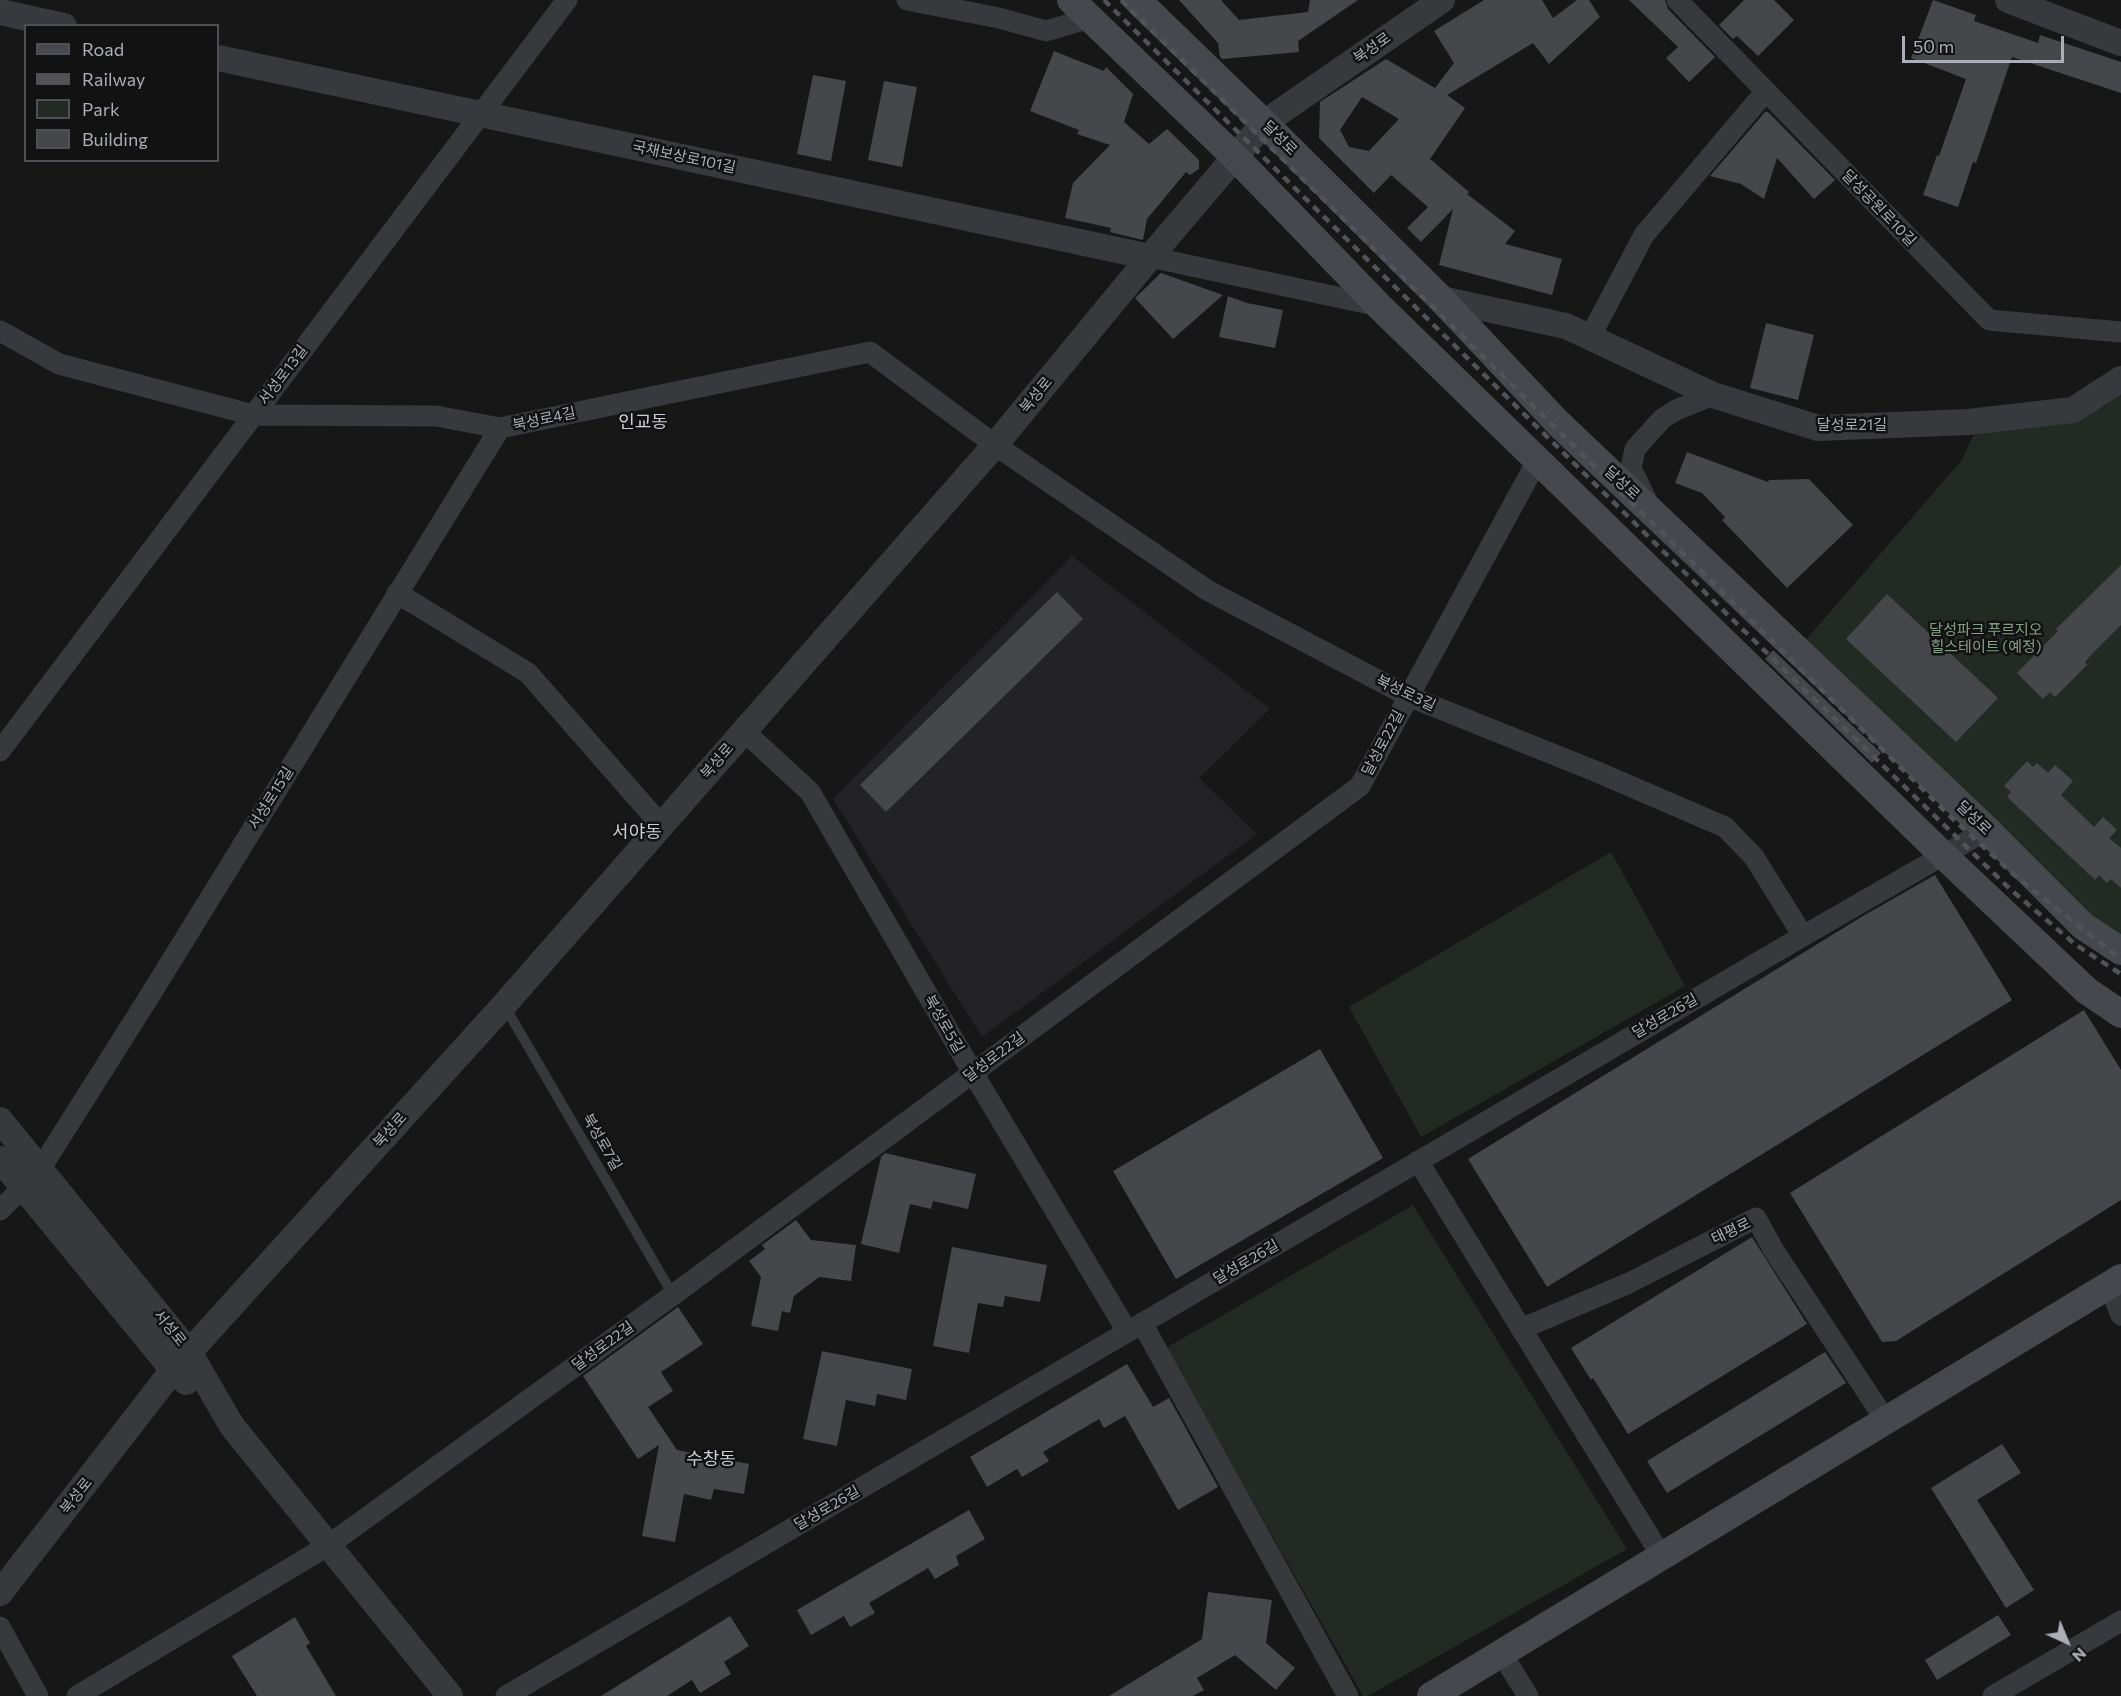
<!DOCTYPE html>
<meta charset="utf-8">
<style>
body{margin:0}
#map{position:relative;width:2121px;height:1696px;overflow:hidden;background:#171718;font-family:Commissioner,sans-serif}
canvas{display:block}
.legend{position:absolute;left:24px;top:24px;width:195px;height:138px;box-sizing:border-box;background:#121213;border:2px solid #4f5055;margin:0;padding:8px 10px;list-style:none;font-size:18px;color:#abaeb7}
.legend li{display:flex;align-items:center;gap:12px;height:30px}
.legend b{width:30px;border:2px solid #4f5055}
.north{position:absolute;left:2037px;top:1612px;width:60px;height:60px;-webkit-text-stroke:4px #121213;paint-order:stroke;rotate:136deg;font-size:16px;font-weight:700;line-height:24px;text-align:center;color:#abaeb7}
.north::after{content:'';display:block;margin:auto;width:21px;height:27px;background:#abaeb7;clip-path:polygon(50% 0,100% 100%,50% 72%,0 100%)}
.scale{position:absolute;left:1902px;top:36px;width:162px;height:27px;box-sizing:border-box;border:3px solid #abaeb7;border-top:0;padding-left:8px;font-size:18px;line-height:21px;white-space:nowrap;color:#abaeb7;-webkit-text-stroke:4px #121213;paint-order:stroke}
</style>
<div id="map">
<canvas width="2121" height="1696"></canvas>
<ul class="legend">
<li><b style="height:8px;background:#47484d"></b>Road</li>
<li><b style="height:8px;background:#525358"></b>Railway</li>
<li><b style="height:16px;background:#232a24"></b>Park</li>
<li><b style="height:16px;background:#46474b"></b>Building</li>
</ul>
<div class="north">N</div>
<div class="scale">50 m</div>
</div>
<script>
const context = document.querySelector('canvas').getContext('2d');
context.lineJoin = 'round';
function paint(path, color) {
  context.fillStyle = color;
  context.fill(path, 'evenodd');
}
function toPath(rows) {
  const path = new Path2D();
  for (const r of rows) {
    path.moveTo(r[0], r[1]);
    for (let i = 2; i < r.length; i += 2) path.lineTo(r[i], r[i + 1]);
  }
  return path;
}
function trace(path, color, width, dash) {
  context.strokeStyle = color;
  context.lineWidth = width;
  context.lineCap = dash ? 'butt' : 'round';
  context.setLineDash(dash || []);
  context.stroke(path);
}
function write(font, color, halo, rows, align = 'center') {
  context.font = font + ' Commissioner,"Noto Sans KR",sans-serif';
  context.lineWidth = 5;
  context.setLineDash([]);
  context.textBaseline = 'middle';
  context.strokeStyle = halo;
  context.fillStyle = color;
  for (const [text, x, y, turn = 0] of rows) {
    context.save();
    context.translate(x, y);
    context.rotate((+turn || 0) * Math.PI / 180);
    context.textAlign = isNaN(turn) ? turn : align;
    if (halo) context.strokeText(text, 0, 0);
    context.fillText(text, 0, 0);
    context.restore();
  }
}
paint(toPath([
 [1072,556,1270,709,1199,778,1257,834,982,1037,833,799]
]), '#232325');
paint(toPath([
 [2121,379,2121,951,1797,650,1961,461,1975,432,2073,410],
 [1611,852,1685,986,1421,1137,1349,1007],
 [1413,1205,1627,1549,1368,1696,1363,1696,1166,1348]
]), '#232a24');
paint(toPath([
 [1179,0,1221,0,1239,20,1308,12,1310,0,1358,0,1298,41,1299,52,1222,59,1220,57,1218,43],
 [1484,0,1542,0,1553,18,1577,0,1589,0,1600,17,1549,64,1533,43,1447,95,1465,108,1430,159,1469,192,1467,194,1515,231,1505,244,1562,259,1552,295,1439,265,1453,209,1421,242,1407,228,1428,207,1391,175,1374,193,1319,138,1320,102,1386,59,1435,88,1454,63,1434,31],
 [1362,97,1399,119,1369,151,1349,147,1340,130],
 [1629,0,1665,0,1668,9,1715,57,1689,82,1666,58,1678,47],
 [1744,0,1774,0,1794,20,1758,56,1737,36,1733,39,1719,25],
 [1933,0,1976,15,1974,21,2038,43,2040,35,2121,62,2121,93,2012,57,1976,163,1973,162,1958,207,1923,195,1937,155,1939,156,1966,79,1911,58],
 [1054,51,1104,71,1106,67,1133,94,1124,122,1149,144,1167,129,1199,160,1199,169,1190,175,1186,172,1147,219,1143,240,1110,232,1111,228,1065,218,1073,183,1110,145,1077,134,1079,130,1030,111],
 [813,75,846,81,831,161,797,154],
 [884,81,917,87,902,167,868,160],
 [1765,112,1768,112,1835,180,1814,199,1777,158,1764,199,1741,184,1710,176],
 [1161,273,1223,295,1173,339,1135,298],
 [1228,296,1247,303,1283,310,1275,348,1219,337],
 [1766,323,1814,335,1798,400,1750,388],
 [1687,452,1768,482,1769,480,1809,479,1853,525,1787,588,1722,520,1725,517,1702,493,1675,483],
 [2121,565,2121,625,2090,656,2085,662,2087,665,2055,697,2050,692,2043,699,2017,673,2058,631,2056,629],
 [1057,592,1083,619,886,812,860,785],
 [1887,594,1998,698,1956,742,1846,639],
 [1773,650,1881,753,1872,763,1765,659],
 [2027,761,2033,767,2037,763,2048,773,2055,765,2073,781,2061,795,2094,827,2103,817,2117,830,2109,838,2121,848,2121,888,2111,879,2107,883,2099,875,2095,880,2007,797,2011,792,2004,786],
 [1935,875,2012,1000,1547,1287,1468,1159,1863,916],
 [2084,1010,2121,1070,2121,1200,1896,1341,1882,1342,1790,1193],
 [1320,1049,1383,1158,1176,1279,1113,1171],
 [885,1153,976,1174,968,1209,933,1201,931,1209,910,1204,899,1253,861,1244,881,1157],
 [796,1220,811,1240,856,1245,851,1281,819,1277,794,1296,790,1313,782,1311,778,1331,751,1326,761,1277,749,1261,765,1249,762,1245],
 [1752,1237,1807,1324,1628,1434,1593,1378,1591,1380,1571,1348],
 [952,1247,1047,1265,1040,1302,1005,1296,1003,1307,978,1303,969,1353,933,1346],
 [678,1307,703,1344,661,1372,673,1391,648,1407,677,1450,749,1464,744,1494,714,1489,711,1500,684,1494,675,1542,642,1536,659,1445,638,1459,583,1376],
 [822,1351,912,1369,906,1400,877,1394,875,1406,846,1400,837,1446,803,1439],
 [1825,1352,1846,1383,1667,1493,1647,1461],
 [1127,1364,1153,1407,1169,1398,1218,1487,1178,1510,1125,1416,1104,1428,1099,1419,1043,1452,1049,1461,1022,1477,1017,1469,987,1487,970,1457],
 [2002,1444,2021,1473,1977,1500,2034,1590,2006,1608,1931,1488],
 [969,1510,985,1539,956,1556,959,1565,935,1579,928,1568,869,1603,875,1613,850,1627,844,1616,811,1635,797,1610],
 [1208,1592,1272,1600,1266,1643,1295,1668,1276,1690,1235,1655,1197,1678,1204,1690,1193,1696,1109,1696,1202,1639],
 [1998,1615,2011,1635,1937,1680,1925,1660],
 [730,1616,749,1646,724,1662,731,1674,700,1693,692,1680,667,1696,601,1696],
 [295,1617,310,1643,306,1646,336,1696,257,1696,232,1656]
]), '#46474b');
trace(toPath([
 [504,1005,673,1295]
]), '#38393d', 10);
trace(toPath([
 [907,0,999,18,1046,31,1090,18],
 [1677,0,1989,320,2121,332],
 [1150,257,1379,306],
 [0,331,59,364,253,415,436,416,500,428,870,352,995,445,1207,590,1408,696,1595,771,1725,827,1754,857,1803,936],
 [1590,337,1644,235,1766,91],
 [1647,501,1631,468,1635,449,1662,419,1676,410,1713,395],
 [397,593,528,673,661,825],
 [744,731,810,792,973,1073,1127,1331],
 [0,751,567,0],
 [1418,1161,1662,1557],
 [41,1168,149,997,500,428],
 [0,1210,23,1187],
 [2109,1285,2121,1315],
 [1142,1323,1348,1696],
 [1521,1329,1629,1283,1756,1218,1773,1249,1886,1421],
 [0,1627,38,1696],
 [1502,1654,1528,1696],
 [77,1696,329,1545,673,1295,1360,786,1537,461],
 [506,1696,1803,936,1987,830],
 [1993,1696,2121,1621]
]), '#38393d', 21);
trace(toPath([
 [2008,0,2121,43],
 [0,12,64,26],
 [218,58,1150,257],
 [1441,299,1566,326,1713,395,1818,428,1968,422,2073,410,2121,379],
 [0,1120,189,1352,232,1426,450,1696],
 [0,1159,173,1370,186,1382],
 [0,1593,173,1370,504,1005,995,445,1150,257,1264,123,1442,0]
]), '#38393d', 26);
trace(toPath([
 [1071,0,1235,157,1379,306,1943,855,2087,991,2121,1014],
 [1137,0,1264,123,1441,299,1558,423,1987,830,2083,926,2121,951],
 [1431,1696,2121,1278]
]), '#47484d', 28);
trace(toPath([
 [1104,0,1732,619,2010,889,2076,945,2121,974],
 [1121,0,1954,820,2013,874,2121,959]
]), '#525358', 4.5, [8, 6]);
write('15px', '#abaeb7', '#121213', [
 ["북성로",1372,48,-35],
 ["달성로",1280,138,45],
 ["국채보상로101길",684,157,12],
 ["달성공원로10길",1879,208,46],
 ["서성로13길",283,375,-53],
 ["북성로",1036,395,-51],
 ["북성로4길",544,419,-12],
 ["달성로21길",1852,425],
 ["달성로",1622,483,43],
 ["북성로3길",1406,693,25],
 ["달성로22길",1383,743,-62],
 ["북성로",717,761,-49],
 ["서성로15길",271,798,-58],
 ["달성로",1974,818,44],
 ["달성로26길",1665,1016,-30],
 ["북성로5길",944,1024,60],
 ["달성로22길",994,1057,-37],
 ["북성로",390,1130,-48],
 ["북성로7길",602,1142,60],
 ["태평로",1731,1231,-26],
 ["달성로26길",1246,1262,-30],
 ["서성로",170,1328,51],
 ["달성로22길",603,1346,-36],
 ["북성로",76,1496,-52],
 ["달성로26길",827,1508,-30]
]);
write('15px', '#849f87', '#121213', [
 ["달성파크 푸르지오",1986,630],
 ["힐스테이트 (예정)",1986,647]
]);
write('18px', '#cbcdd3', '#121213', [
 ["인교동",643,422],
 ["서야동",637,832],
 ["수창동",711,1459]
]);
</script>
